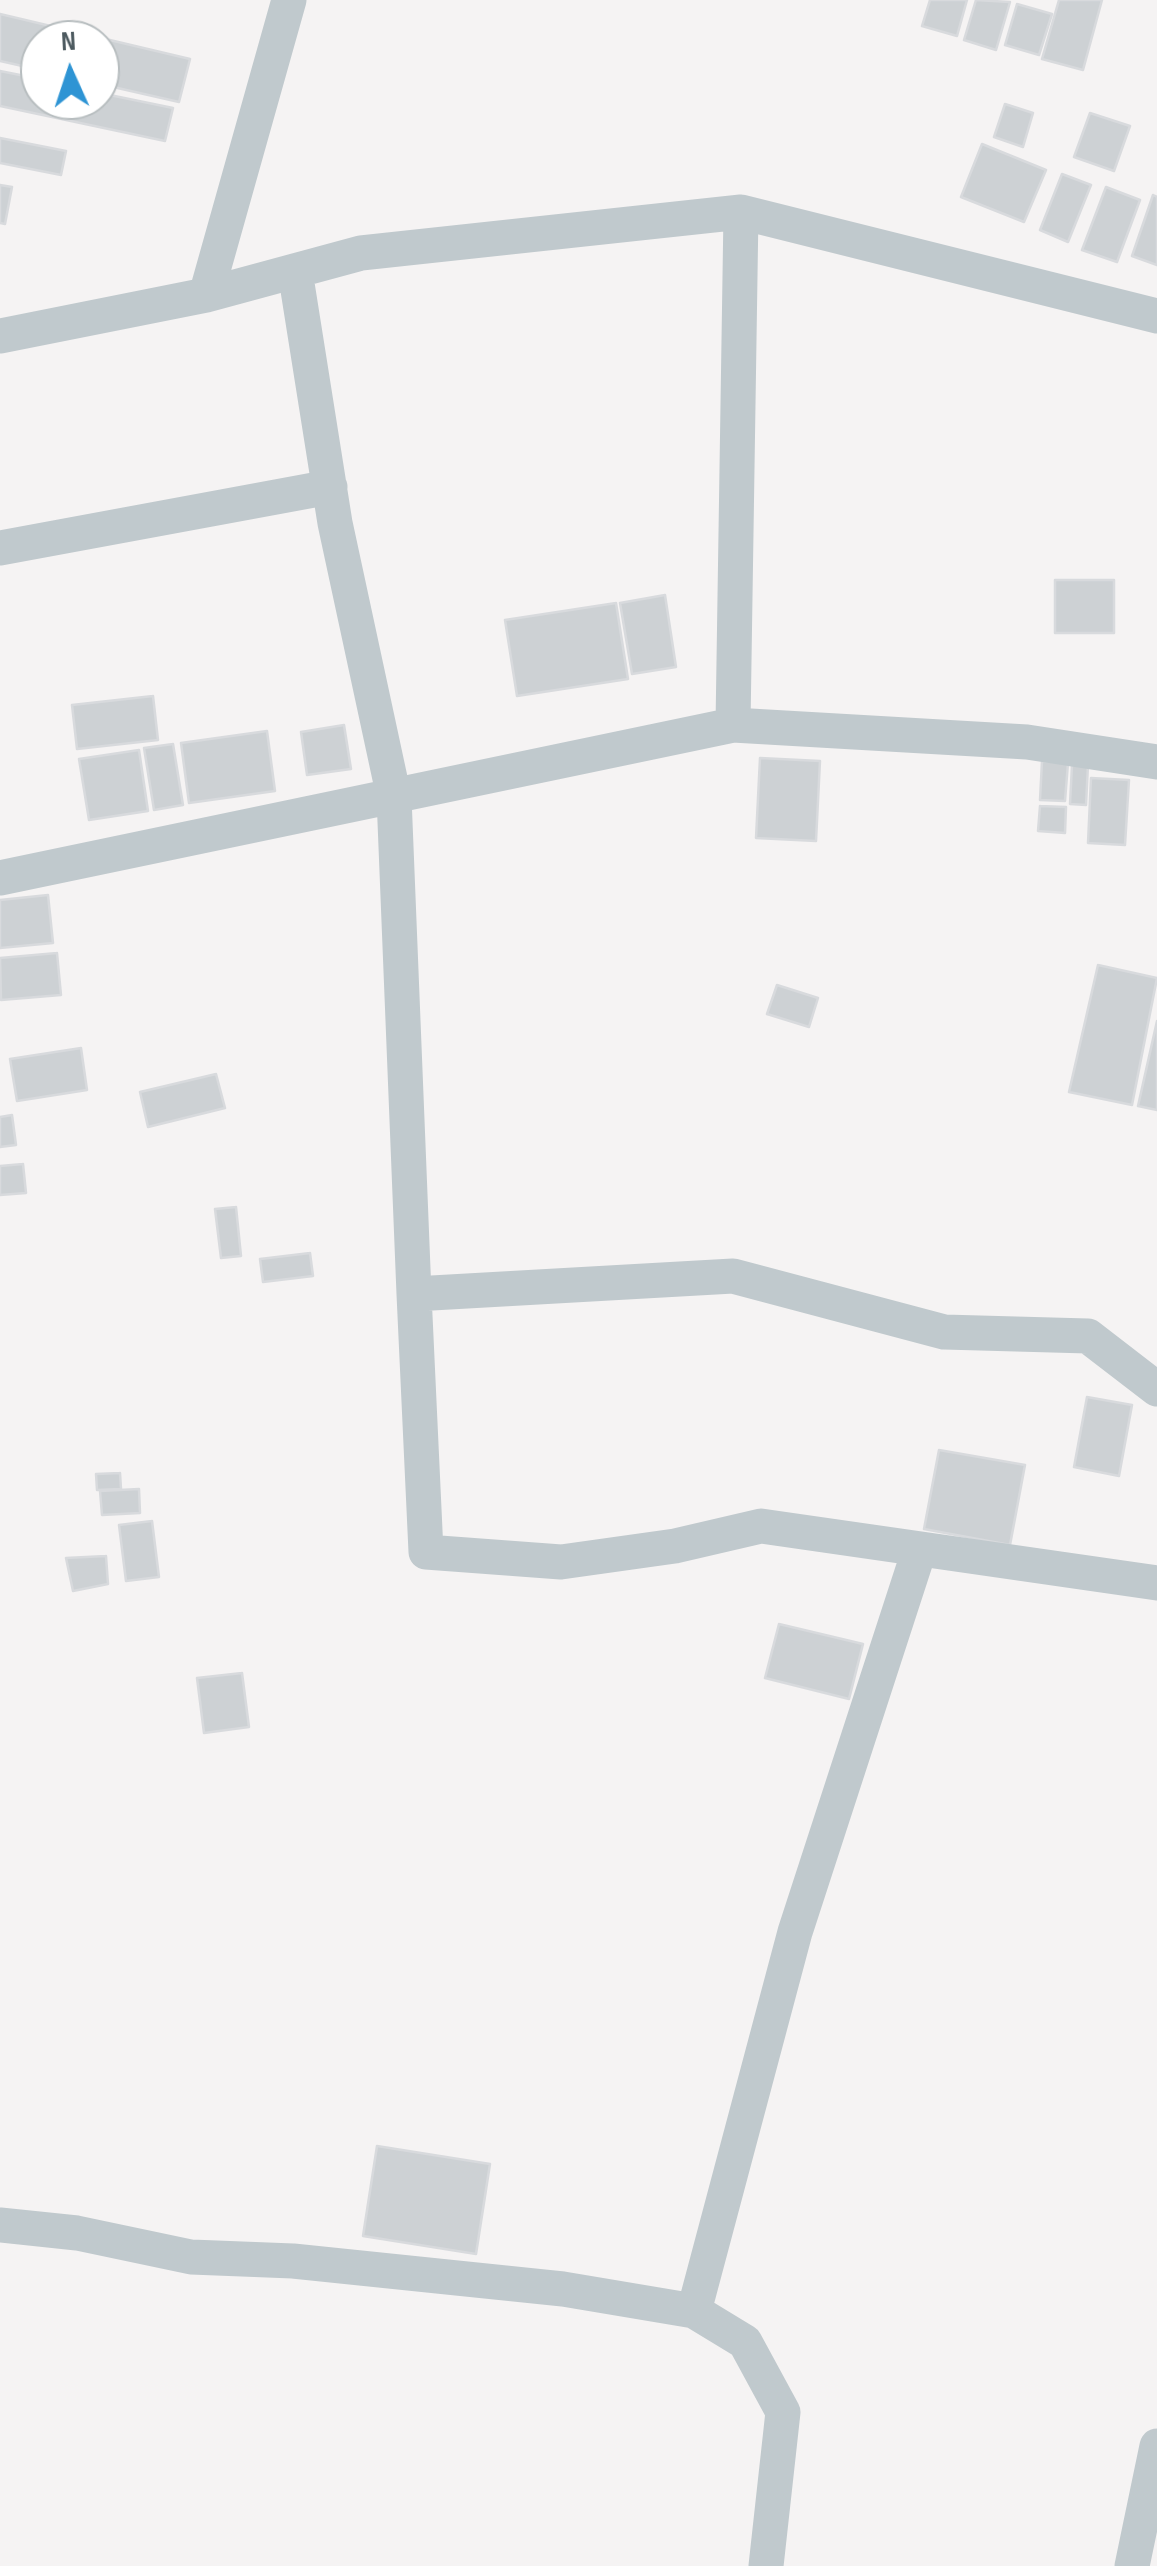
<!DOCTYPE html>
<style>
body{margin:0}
#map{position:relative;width:1157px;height:2566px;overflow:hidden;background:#f5f3f3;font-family:"Sofia Sans Condensed",sans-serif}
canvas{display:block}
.north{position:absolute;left:20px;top:20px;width:100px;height:100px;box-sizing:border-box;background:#fff;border:2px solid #b7bdbf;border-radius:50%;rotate:357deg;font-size:28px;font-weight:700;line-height:40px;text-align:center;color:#4c595f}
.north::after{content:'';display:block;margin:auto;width:35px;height:45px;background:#2e94d4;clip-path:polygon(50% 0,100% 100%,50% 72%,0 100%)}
</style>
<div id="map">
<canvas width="1157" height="2566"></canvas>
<div class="north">N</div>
</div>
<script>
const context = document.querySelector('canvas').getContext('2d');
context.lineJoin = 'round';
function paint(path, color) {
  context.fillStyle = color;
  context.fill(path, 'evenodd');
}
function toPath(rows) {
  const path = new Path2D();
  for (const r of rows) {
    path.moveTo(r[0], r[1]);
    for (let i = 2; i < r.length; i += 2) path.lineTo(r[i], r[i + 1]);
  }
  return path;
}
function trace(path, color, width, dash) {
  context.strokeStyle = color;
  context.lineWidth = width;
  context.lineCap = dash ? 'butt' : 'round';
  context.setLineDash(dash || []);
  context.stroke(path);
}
const building = toPath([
 [930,0,967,0,957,36,922,26,930,0],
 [976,0,1010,2,996,50,964,40,976,0],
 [1059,0,1102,0,1083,70,1042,59,1059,0],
 [1017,4,1052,14,1039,55,1005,45,1017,4],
 [0,14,190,59,179,102,100,84,100,40,40,40,40,70,0,61,0,14],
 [0,71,40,79,40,100,100,100,100,93,173,108,165,141,0,106,0,71],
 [1005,104,1033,113,1023,147,994,137,1005,104],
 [1090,113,1130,126,1114,171,1074,157,1090,113],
 [0,138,66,151,61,175,0,163,0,138],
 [982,144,1046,170,1024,222,961,197,982,144],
 [1062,174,1091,185,1068,242,1040,230,1062,174],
 [0,185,12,187,5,224,0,223,0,185],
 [1106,187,1140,200,1117,262,1082,250,1106,187],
 [1153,195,1157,197,1157,265,1132,256,1153,195],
 [1055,580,1114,580,1114,633,1055,633,1055,580],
 [665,595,676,667,632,674,620,603,665,595],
 [616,603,628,679,517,696,505,620,616,603],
 [153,696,158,740,77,749,72,705,153,696],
 [344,725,351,769,307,775,301,732,344,725],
 [267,731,275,791,189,803,181,743,267,731],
 [173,744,183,805,154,810,144,748,173,744],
 [139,750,148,811,89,820,79,759,139,750],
 [760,758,820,761,816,841,756,838,760,758],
 [1042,761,1068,763,1065,801,1040,800,1042,761],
 [1072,765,1088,765,1086,805,1070,804,1072,765],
 [1091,778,1129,780,1125,845,1088,843,1091,778],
 [1040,806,1066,807,1065,833,1038,831,1040,806],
 [48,895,53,943,0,948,0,900,48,895],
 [57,953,61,995,1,1000,0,958,57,953],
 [1098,965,1157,978,1132,1105,1069,1092,1098,965],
 [777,985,818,998,809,1027,767,1014,777,985],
 [1157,1021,1157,1110,1138,1106,1157,1021],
 [81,1048,87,1090,17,1101,10,1059,81,1048],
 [216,1074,225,1108,148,1127,140,1092,216,1074],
 [12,1115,16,1145,0,1147,0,1117,12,1115],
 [23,1164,26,1193,0,1195,0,1166,23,1164],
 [236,1207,241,1256,221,1258,215,1209,236,1207],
 [310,1253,313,1276,263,1282,260,1259,310,1253],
 [1087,1397,1132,1405,1119,1476,1074,1467,1087,1397],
 [939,1450,1025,1465,1010,1545,924,1529,939,1450],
 [120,1473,121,1489,97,1490,96,1474,120,1473],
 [139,1489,140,1513,102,1515,100,1491,139,1489],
 [152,1521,159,1577,126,1581,119,1525,152,1521],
 [106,1556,108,1584,73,1591,66,1558,106,1556],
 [779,1624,863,1644,849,1699,765,1678,779,1624],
 [242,1673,249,1727,204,1733,197,1678,242,1673],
 [377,2146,490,2164,476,2254,363,2236,377,2146]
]);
paint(building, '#cdd1d4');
trace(building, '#d8dadd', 2.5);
trace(toPath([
 [295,271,335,523,394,797,414,1294,733,1276,944,1332,1088,1336,1157,1389],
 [206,295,289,0],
 [0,336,206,295,361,253,741,212,1157,316],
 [0,548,330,487],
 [733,725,741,212],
 [0,878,733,725,1027,742,1157,762],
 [414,1294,426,1552,561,1562,675,1546,761,1526,1157,1583],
 [0,2225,77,2233,191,2257,293,2261,563,2289,694,2311,795,1932,919,1551],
 [694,2311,745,2342,783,2412,766,2566],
 [1132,2566,1157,2446]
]), '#c0c9cd', 35);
</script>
